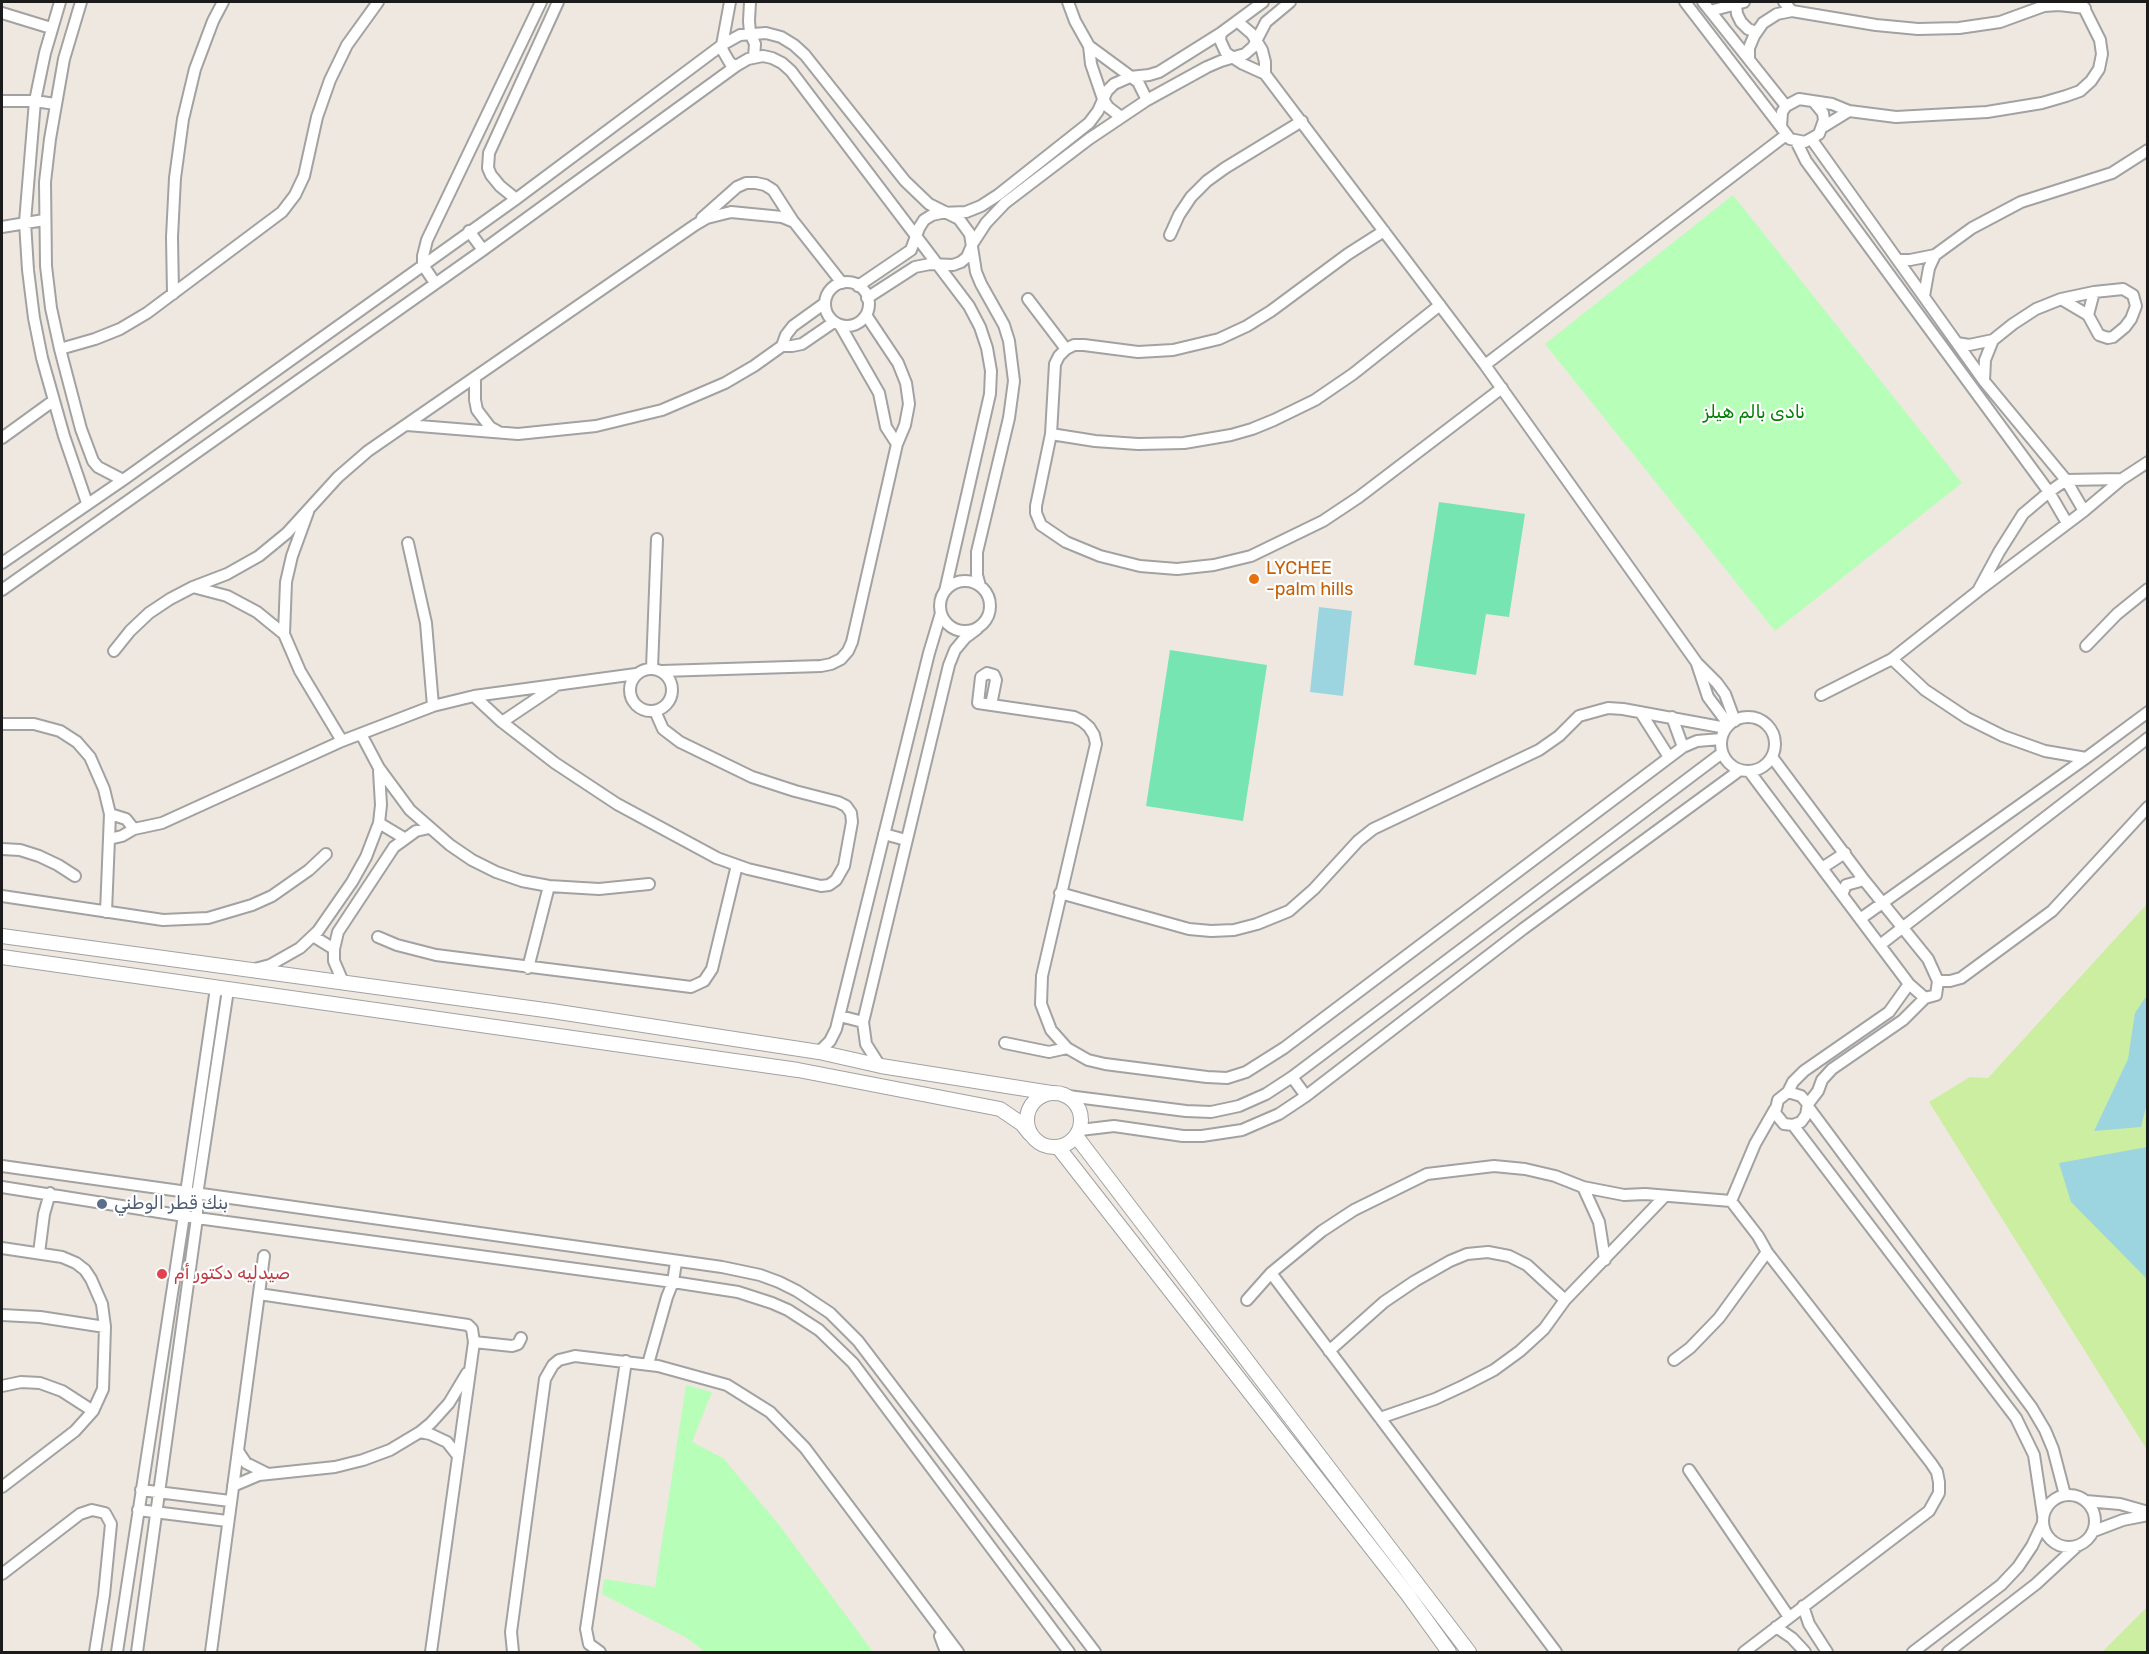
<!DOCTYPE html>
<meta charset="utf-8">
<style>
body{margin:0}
#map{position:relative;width:2149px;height:1654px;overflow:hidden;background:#eee8e0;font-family:Rubik,sans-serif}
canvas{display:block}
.frame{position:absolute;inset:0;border:3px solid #1b1b1b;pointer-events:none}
</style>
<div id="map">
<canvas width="2149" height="1654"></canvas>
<div class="frame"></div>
</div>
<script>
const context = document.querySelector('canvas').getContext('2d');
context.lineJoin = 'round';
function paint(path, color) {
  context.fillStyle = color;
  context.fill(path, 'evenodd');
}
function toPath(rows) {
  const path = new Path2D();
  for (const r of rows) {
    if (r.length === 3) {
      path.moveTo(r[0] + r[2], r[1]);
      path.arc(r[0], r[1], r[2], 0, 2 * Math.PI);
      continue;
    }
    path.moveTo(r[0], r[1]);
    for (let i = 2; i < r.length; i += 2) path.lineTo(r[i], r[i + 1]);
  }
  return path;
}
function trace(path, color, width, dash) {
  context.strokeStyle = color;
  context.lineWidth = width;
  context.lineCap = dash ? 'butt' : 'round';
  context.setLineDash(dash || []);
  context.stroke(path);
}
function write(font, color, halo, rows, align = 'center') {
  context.font = font + ' Rubik,"Noto Sans Arabic",sans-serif';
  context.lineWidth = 4.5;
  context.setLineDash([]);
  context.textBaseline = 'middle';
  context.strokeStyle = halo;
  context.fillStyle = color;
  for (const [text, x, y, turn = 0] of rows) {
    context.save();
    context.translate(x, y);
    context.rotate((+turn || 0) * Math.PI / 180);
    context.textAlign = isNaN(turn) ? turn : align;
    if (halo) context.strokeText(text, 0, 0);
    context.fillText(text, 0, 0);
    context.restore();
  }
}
paint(toPath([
 [2147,904,2147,1450,1929,1102,1970,1077,1988,1078],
 [2147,1607,2147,1652,2102,1652]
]), '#cceea0');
paint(toPath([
 [1733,195,1962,483,1775,631,1545,344],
 [686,1385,712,1392,692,1442,723,1458,780,1526,873,1652,705,1652,687,1638,602,1594,604,1579,655,1587]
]), '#b7feb8');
paint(toPath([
 [1439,502,1525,514,1509,617,1486,614,1476,675,1414,665],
 [1170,650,1267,665,1243,821,1146,806]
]), '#76e5b2');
paint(toPath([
 [1319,607,1352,611,1343,696,1310,692],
 [2147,995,2147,1103,2141,1127,2094,1131,2128,1059,2135,1013],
 [2147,1147,2148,1147,2147,1279,2071,1202,2059,1163]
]), '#9cd5e0');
const minor = toPath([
 [60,2,45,53,35,101,25,222,28,270,34,318,42,358,64,436,87,503],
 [81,2,64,59,50,139,45,182,46,266,51,308,60,349,81,429,93,461,98,467,123,480],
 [730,2,722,45,723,51,730,63,736,66],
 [750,2,749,21,750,33,755,44,754,57],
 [1068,2,1075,21,1089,46,1091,64,1103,99,1108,107,1121,117],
 [1685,2,1781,127],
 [1703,2,1786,106],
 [1784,2,1792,11],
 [1736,5,1737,14,1741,22,1748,29,1756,32],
 [1710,11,1744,2],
 [2,13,51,28],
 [1237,21,1252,34,1262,50,1265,62,1265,74],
 [1221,33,1220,40,1226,53,1243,64,1265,74,1485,365,1697,663,1717,683,1725,694,1735,721],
 [1089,46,1138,82,1147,100],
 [1749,59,1749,48,1754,36,1763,23,1777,14,1792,11,1876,25,1918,29,1959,28,2000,22,2044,6,2059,5,2085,8],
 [2,101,35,101,55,104],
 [1814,102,1823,113,1824,120,1819,134,1805,142,1790,139,1781,127,1782,112,1786,106,1799,99,1832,104,1849,111,1896,117,1987,112,2042,103,2066,96,2080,91,2091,81,2099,69,2102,54,2100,40,2081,2],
 [1823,127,1849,111],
 [1812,140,1984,381,2066,480,2084,511],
 [1796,141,1806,161,2049,492,2067,523],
 [516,199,500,186,491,175,488,168,489,153,558,2],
 [702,218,737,187,746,183,756,183,765,185,773,190,793,221],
 [2,227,44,220],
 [469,231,483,250],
 [1384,231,1348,254,1271,311,1247,326,1219,339,1173,350,1138,352,1084,345,1074,345,1066,349,1059,356,1055,364,1051,434,1036,506,1036,513,1041,525,1066,542,1100,556,1140,566,1177,569,1214,565,1251,556,1323,521,1359,497,1502,388],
 [1170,235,1179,215,1191,197,1207,181,1225,168,1302,121],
 [1898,260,1910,260,1935,255,1972,228,2021,202,2112,173,2148,150],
 [847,304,22],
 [435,283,423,265,423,256,427,240,541,2],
 [858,286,911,250,919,228,924,220,932,215,941,213,966,212,981,206,998,195,1089,123,1098,111,1107,91,1114,84,1130,77,1149,75,1159,72,1221,33,1263,2],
 [173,294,172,237,175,178,183,119,195,69,213,21,223,2],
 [1924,296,1929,268,1935,255],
 [867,298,915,267,930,264,953,265,961,262,967,257,973,243,986,223,1005,203,1089,139,1147,100,1207,67,1221,61,1245,54,1253,47,1266,22,1290,2],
 [1028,299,1066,349],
 [2088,315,2094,292],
 [840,325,879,393,886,427,897,444],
 [1957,343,1969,345,1993,340],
 [782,346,792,346,802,344,834,322],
 [60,349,95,339,120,329,147,313,282,212,295,195,304,176,317,117,330,80,347,45,378,2],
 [1485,365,1786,135],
 [475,378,475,400,477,410,490,427,499,432],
 [1984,381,1985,360,1993,340,2013,324,2036,309,2061,299,2088,315,2099,335,2108,338,2113,337,2125,327,2131,319,2136,306,2133,295,2123,289,2094,292,2061,299],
 [407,425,518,434,596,426,662,410,725,383,754,366,782,346,786,335,793,326,825,303],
 [1051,434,1095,441,1138,444,1184,443,1231,435,1252,429,1274,420,1315,400,1353,374,1440,305],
 [2,438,53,401],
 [308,512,292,556,286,582,284,634,300,671,342,741],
 [408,543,426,623,433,706],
 [2,563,123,480,516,199,722,45,740,35,766,33,781,37,794,45,805,55,905,181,929,204,959,219,970,234,976,272,981,284,1004,325,1009,341,1014,381,1009,418,977,552,977,575,980,586],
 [965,606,25],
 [193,587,227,596,257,612,284,634],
 [1979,589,1999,552,2023,514,2049,492,2066,480,2122,479],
 [2,590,483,250,736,66,748,59,763,56,772,58,782,63,791,71,969,306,980,327,987,348,991,371,990,394,945,591],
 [2086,646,2117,614,2148,589],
 [114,651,130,631,149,613,170,599,193,587,227,574,259,556,287,533,338,477,368,451,695,225,707,218,731,212,782,217,794,222,842,283],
 [1892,659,1925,690,1967,718,2003,736,2045,751,2086,758],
 [1697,664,1708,697,1729,725],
 [652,668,657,539],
 [651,690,21],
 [662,671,821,666,831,664,841,659,848,651,852,642,897,444,905,425,909,404,906,383,898,363,866,315],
 [1821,695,1892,659,1978,591,2084,511,2122,479,2148,462],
 [474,696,502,722,555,763,617,804,717,858,748,869,821,886,829,885,836,880,844,866,852,822,851,813,846,806,838,802,795,791,752,777,680,742,663,729,655,711],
 [991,705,996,680,994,675,987,673,981,677,978,703,1074,717,1082,721,1089,727,1094,735,1096,744,1042,976,1041,1004,1051,1030,1067,1048,1088,1060,1105,1064,1207,1077,1227,1078,1246,1072,1284,1048,1683,747,1697,741,1721,739],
 [1641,713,1669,757],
 [1672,717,1683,747],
 [1748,744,27],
 [502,722,554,687],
 [2,724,34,724,60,731,77,742,90,757,104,789,110,814,106,912],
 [361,734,379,768,410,810,450,845,472,860,496,872,522,881,549,886,599,889,649,884],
 [1749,771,1909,984,1925,998,1936,995,1938,981,1928,959,1864,880,1772,757],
 [110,814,126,819,134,829],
 [379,823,404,838],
 [884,834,906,840],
 [109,839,122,836,134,829,162,823,342,741,433,706,474,696,636,674],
 [2,849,20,850,39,856,58,865,75,876],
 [1822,868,1845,853],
 [1060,893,1189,929,1211,931,1234,930,1257,924,1289,911,1314,889,1358,841,1373,829,1539,750,1559,736,1579,716,1608,708,1623,709,1726,728],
 [1842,895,1846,885,1864,880],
 [2,896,163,920,208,918,252,905,272,896,309,870,326,854],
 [1860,919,2086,758,2148,712],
 [313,936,334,949],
 [378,937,397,945,436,955,691,987,704,981,712,969,737,865],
 [1880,945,2148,738],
 [528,968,549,886],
 [255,969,270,965,300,948,318,931,352,882,366,857,379,823,381,805,379,771],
 [1938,981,1950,981,1961,978,2052,911,2148,807],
 [343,982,334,961,334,949,338,932,394,847,416,831,429,828],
 [840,1016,863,1022],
 [1005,1043,1049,1052,1067,1048],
 [819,1052,830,1041,836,1029,929,653,941,613],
 [880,1066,866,1044,863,1022,949,665,955,650,965,638,977,629],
 [1292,1077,1306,1096],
 [1788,1092,1793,1082,1804,1071,1889,1012,1909,984],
 [1068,1096,1186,1111,1211,1112,1239,1106,1266,1094,1292,1077,1722,753],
 [1808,1104,1801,1096,1788,1092,1778,1100,1775,1113,1784,1124,1793,1125,1801,1122,1806,1115,1808,1104,1818,1091,1822,1080,1832,1069,1903,1020,1925,998],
 [1809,1108,2032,1408,2045,1430,2053,1449,2065,1495],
 [1793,1125,2016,1418,2034,1455,2043,1515],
 [1080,1130,1114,1126,1183,1136,1202,1136,1242,1130,1279,1114,1306,1096,1523,929,1740,770],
 [2,1166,722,1267,760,1275,779,1282,797,1291,830,1313,858,1341,1095,1652],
 [2,1187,197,1218,673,1282,738,1292,772,1303,788,1310,819,1330,853,1363,1069,1652],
 [1583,1187,1599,1222,1605,1260],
 [1731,1201,1755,1144,1775,1109],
 [2,1248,62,1257,76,1263,85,1270,91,1279,102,1304,105,1327,103,1389,93,1411],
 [39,1253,44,1214,50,1193],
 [1271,1273,1556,1652],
 [259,1294,468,1325,472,1329,474,1342,431,1652],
 [1247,1300,1271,1273,1322,1231,1354,1210,1427,1174,1494,1166,1525,1169,1555,1176,1583,1187,1624,1195,1645,1194,1731,1201,1758,1236,1767,1252,1931,1463,1937,1472,1939,1482,1939,1493,1929,1511,1744,1652],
 [2,1315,40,1317,105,1327],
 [474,1342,512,1346,518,1344,521,1338],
 [1329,1351,1384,1302,1415,1281,1450,1261,1467,1254,1488,1252,1509,1256,1527,1265,1565,1300],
 [1674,1360,1690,1348,1719,1318,1767,1252],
 [648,1364,667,1297,673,1282,676,1262],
 [2,1386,21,1382,40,1383,62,1391,93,1411,75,1431,2,1487],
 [1380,1418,1435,1399,1465,1385,1494,1370,1520,1351,1544,1329,1565,1300,1665,1196],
 [420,1432,430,1434,447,1442,458,1456],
 [238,1451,246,1463,266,1473],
 [1689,1470,1789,1617],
 [233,1486,259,1475,335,1467,363,1460,390,1450,420,1432,431,1423,449,1403,467,1373],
 [141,1490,230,1501],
 [2069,1521,26],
 [2086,1501,2120,1504,2148,1512],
 [138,1510,227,1521],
 [2094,1531,2123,1520,2148,1515],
 [2,1574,80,1514,92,1510,105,1513,111,1524,104,1595,95,1652],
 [1803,1606,1809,1624,1827,1652],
 [1776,1627,1792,1638,1805,1652],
 [940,1636,946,1652],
 [117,1652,184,1215,186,1193,216,988],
 [137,1652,197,1218,197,1195,228,990],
 [211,1652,264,1256],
 [513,1652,511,1632,545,1379,553,1365,559,1360,575,1356,658,1366,727,1385,770,1412,805,1448,958,1652],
 [600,1652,589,1644,586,1629,626,1361],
 [1913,1652,2001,1585,2018,1567,2032,1546,2043,1523],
 [1948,1652,2036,1584,2077,1546]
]);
const tertiary = toPath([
 [2,936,552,1011,819,1052,881,1066,1051,1093],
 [2,957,798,1070,1000,1109,1022,1124,1030,1134],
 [1054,1120,27],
 [1076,1136,1469,1652],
 [1058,1147,1408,1595,1449,1652]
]);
trace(minor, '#a2a2a2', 14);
trace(tertiary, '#a2a2a2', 16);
trace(minor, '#fff', 10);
trace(tertiary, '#fff', 14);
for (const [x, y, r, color] of [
 [1254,579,6,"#e8710a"],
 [102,1204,6,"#5c6f8a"],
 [162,1274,6,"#e0444e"]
]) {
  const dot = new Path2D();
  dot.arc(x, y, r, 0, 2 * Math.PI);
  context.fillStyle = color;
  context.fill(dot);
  trace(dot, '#fff', 2);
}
write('18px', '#028104', '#fff', [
 ["نادى بالم هيلز",1754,413]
]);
write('18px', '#c56008', '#fff', [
 ["LYCHEE",1266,569],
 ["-palm hills",1266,590]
], 'left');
write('18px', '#4e5e75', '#fff', [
 ["بنك قطر الوطني",114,1204]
], 'left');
write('18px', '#be3a42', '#fff', [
 ["صيدليه دكتور أم",174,1274]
], 'left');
</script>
